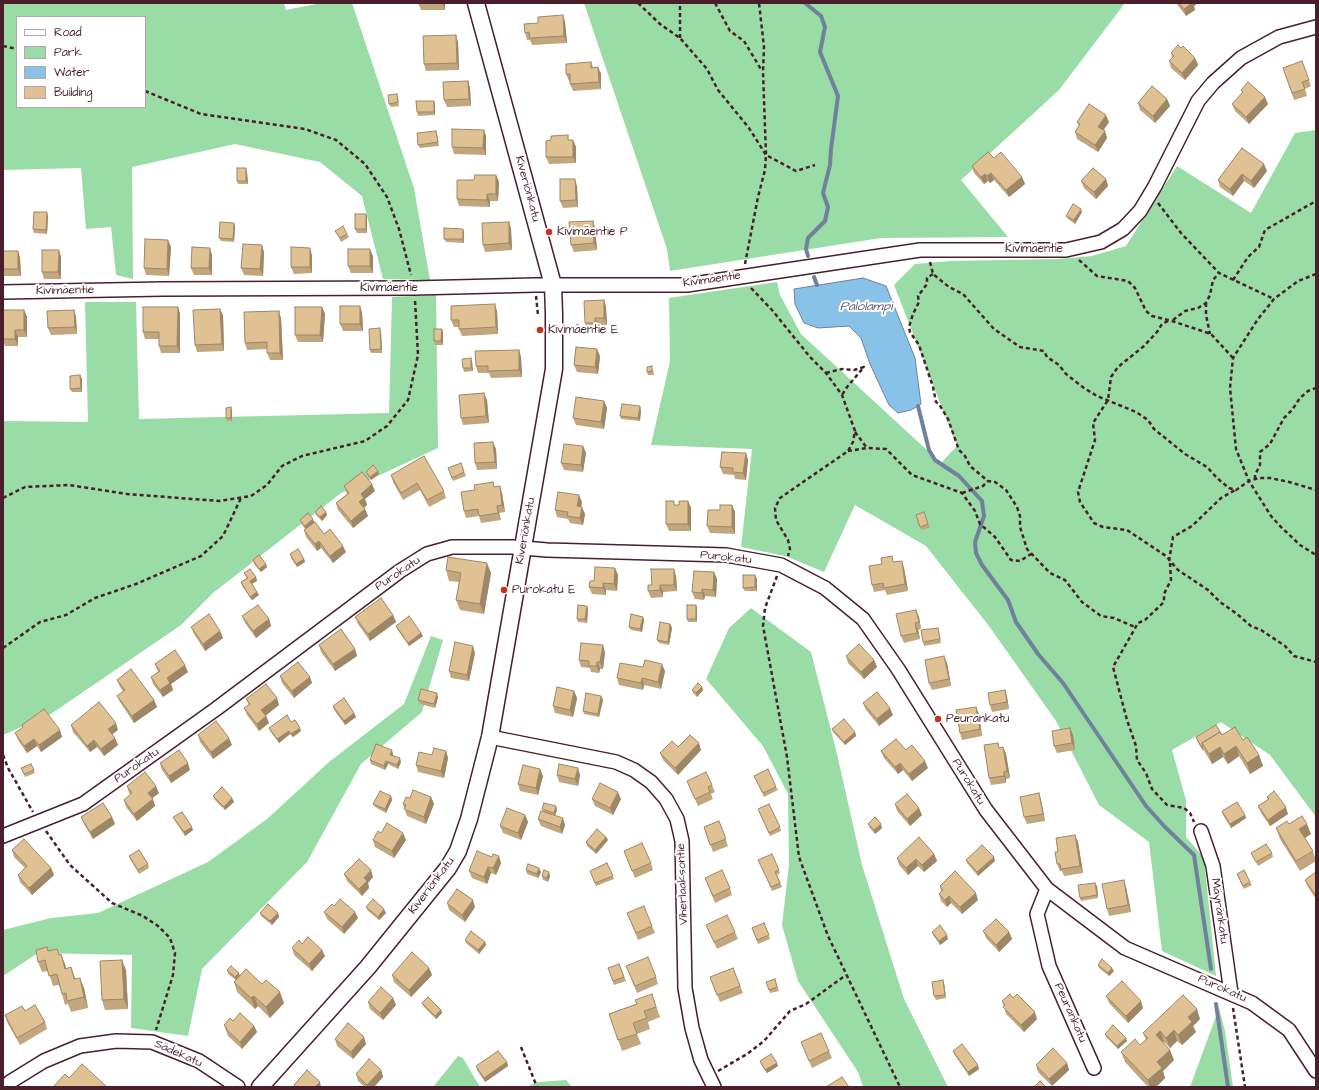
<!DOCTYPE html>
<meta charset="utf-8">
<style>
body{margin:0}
#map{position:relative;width:1319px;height:1090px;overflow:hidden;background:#fff;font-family:"Architects Daughter",sans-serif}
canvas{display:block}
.frame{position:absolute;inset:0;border:4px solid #4a1f2b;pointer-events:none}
.legend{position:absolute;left:16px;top:16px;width:130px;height:92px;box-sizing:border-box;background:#fff;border:1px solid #b7a5aa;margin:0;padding:5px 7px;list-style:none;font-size:12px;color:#4a1f2b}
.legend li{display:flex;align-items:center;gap:8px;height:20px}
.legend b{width:20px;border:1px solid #b7a5aa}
</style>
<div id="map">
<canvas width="1319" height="1090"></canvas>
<div class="frame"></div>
<ul class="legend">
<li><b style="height:5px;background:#fff"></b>Road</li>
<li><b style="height:11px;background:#9adca6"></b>Park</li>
<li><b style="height:11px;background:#89c2e8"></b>Water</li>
<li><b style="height:11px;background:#e0c193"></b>Building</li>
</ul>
</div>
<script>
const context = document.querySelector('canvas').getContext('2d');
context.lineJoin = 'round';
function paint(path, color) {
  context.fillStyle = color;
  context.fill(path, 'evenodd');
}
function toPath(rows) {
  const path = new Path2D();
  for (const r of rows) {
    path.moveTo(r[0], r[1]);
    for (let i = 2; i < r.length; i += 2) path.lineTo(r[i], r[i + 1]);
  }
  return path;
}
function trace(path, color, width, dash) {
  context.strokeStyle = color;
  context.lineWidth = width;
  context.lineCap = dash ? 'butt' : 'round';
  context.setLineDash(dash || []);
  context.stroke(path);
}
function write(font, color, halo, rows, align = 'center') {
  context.font = font + ' "Architects Daughter",sans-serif';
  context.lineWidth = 4;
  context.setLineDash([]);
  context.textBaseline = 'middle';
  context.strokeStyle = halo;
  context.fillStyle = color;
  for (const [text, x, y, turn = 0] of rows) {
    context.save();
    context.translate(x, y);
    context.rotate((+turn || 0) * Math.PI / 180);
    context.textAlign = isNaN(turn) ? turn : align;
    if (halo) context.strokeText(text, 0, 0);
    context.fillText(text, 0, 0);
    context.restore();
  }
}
paint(toPath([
 [3,3,284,3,286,10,321,3,352,3,414,188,430,280,383,279,362,196,320,162,235,144,132,167,133,279,116,275,111,227,86,229,81,168,3,170],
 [17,17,145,17,145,107,17,107],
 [584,3,1125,3,1059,90,961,180,1008,237,881,238,670,271,667,249],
 [1316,130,1316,817,1270,755,1221,722,1172,750,1186,800,1186,837,1204,858,1216,976,1162,951,1149,842,1099,805,1056,721,989,626,926,546,855,505,824,572,785,556,741,547,752,449,651,445,670,361,669,298,777,282,780,295,801,334,941,463,957,446,894,285,915,264,951,261,1059,259,1092,256,1126,246,1177,166,1251,213,1295,133],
 [436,295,438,448,341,493,213,593,181,625,51,714,3,735,3,421,88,422,85,302,136,302,139,419,389,413,392,297],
 [751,608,811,652,837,754,862,865,904,999,948,1087,863,1087,858,1072,798,981,782,925,789,864,788,794,763,746,706,679,729,628],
 [431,636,443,640,422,712,361,764,307,862,202,969,188,1036,131,1028,132,955,38,953,3,976,3,930,51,918,98,913,208,862,267,819,329,762,404,704],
 [1219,1008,1225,1031,1233,1087,1190,1087],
 [458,1056,463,1058,480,1087,433,1087],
 [566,1080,572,1087,526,1087,538,1082]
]), '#9adca6');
const water = toPath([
 [863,278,886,286,915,358,921,404,911,410,898,413,889,405,870,364,861,338,849,326,818,328,804,323,795,304,794,289,863,278]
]);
paint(water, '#89c2e8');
trace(water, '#70819c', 1);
trace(toPath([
 [805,3,821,16,825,27,820,52,838,96,831,149,830,165,823,193,828,207,825,221,808,238,806,249,808,256],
 [814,277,817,285],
 [918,406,929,450,935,460,959,476,982,501,984,516,975,542,976,553,982,565,1008,600,1016,622,1038,654,1063,683,1146,806,1165,827,1194,855,1211,969],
 [1216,1004,1228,1087]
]), '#70819c', 4);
const minor = toPath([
 [3,292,163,289,414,288,535,285,687,285,920,250,1066,250,1101,242,1123,229,1140,211,1155,186,1198,101,1213,83,1241,58,1279,37,1316,27],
 [490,737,616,762,634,770,651,782,666,799,677,819,682,841,685,988,692,1028,701,1060,714,1087],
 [1201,831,1213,866,1231,993],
 [3,836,83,804,216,709,400,571,427,554,452,547,512,547,547,550,726,555,781,565,825,588,863,619,898,669,986,810,1047,889,1125,948,1252,1003,1289,1030,1316,1071],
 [1047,889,1037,914,1049,966,1094,1068],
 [5,1087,10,1082,44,1061,80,1046,116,1041,152,1042,199,1061,238,1087]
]);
const tertiary = toPath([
 [260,1087,368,967,448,868,458,851,469,819,490,737,554,369,554,314,553,285,476,3]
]);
trace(minor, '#4a1f2b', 16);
trace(tertiary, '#4a1f2b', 19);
trace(toPath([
 [638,3,660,24,680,38,707,69,718,90,749,128,766,155,796,171,815,165],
 [715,3,730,31,744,41,762,71],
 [680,38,680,3],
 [3,46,17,49],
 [145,91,201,114,305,129,336,140,365,164,387,197,399,229,411,275],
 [1158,203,1181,233,1219,273,1274,299],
 [1079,260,1097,276,1128,281,1135,288,1146,311,1152,316,1172,321,1211,334,1233,358],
 [930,262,933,274,949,287,963,294,994,329,1020,347,1044,351,1047,357,1059,365,1066,374,1084,388,1097,396,1136,412,1148,420,1154,429,1185,454,1207,467,1217,478,1229,488,1236,490,1249,481,1259,478,1270,478,1289,482,1316,490],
 [745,264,758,197,765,170,766,155,763,72,764,47,759,3],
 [933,274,927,278,927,284,918,296,919,302,913,314,909,327,910,332,919,345,933,387,936,402,939,404,948,419,959,450,965,456,970,466,988,481,995,482,1006,490,1017,507,1020,516,1020,527,1027,549,1050,573,1065,580,1082,602,1101,616,1114,618,1135,627],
 [1316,274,1298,281,1274,299,1258,319,1233,358,1230,388,1236,449,1249,481,1271,516,1280,526,1300,545,1316,555],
 [1233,280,1248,257,1259,247,1265,230,1316,201],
 [751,288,772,310,810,357,826,373,842,395,855,431,853,442,848,451,780,498,775,508,776,520,788,540,790,549,788,556],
 [536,296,538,315],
 [1206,303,1206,315,1210,334],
 [1173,320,1185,311,1198,308,1206,303,1210,295,1213,280,1219,273],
 [1168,321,1162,324,1157,332,1144,346,1118,367,1111,377,1108,400,1093,423,1095,440,1078,492,1080,502,1094,523,1103,527,1127,530,1166,556,1178,570,1208,590,1220,602,1237,614,1251,626,1261,630,1285,646,1294,656,1316,662],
 [826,373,842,369,854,370,864,367,847,387,842,395],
 [855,432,867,448],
 [848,451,867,448,886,449,912,475,962,493,975,511,980,524,995,537,1011,560,1020,561,1031,554],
 [1255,479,1255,475,1260,465,1260,452,1270,444,1284,418,1292,410,1300,398,1308,391,1316,388],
 [962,493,983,486,988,481],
 [3,498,25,487,69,485,127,494,219,501,251,496,267,485,282,466,302,456,365,441,387,426,408,400,418,355,415,300],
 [1169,561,1173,537,1192,526,1221,498,1235,490],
 [1170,563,1171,580,1164,594,1164,602,1145,620,1138,623,1113,667,1127,720,1136,746,1137,760,1146,773,1152,789,1167,805,1184,808,1190,813,1194,822],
 [777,576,765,608,763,626,787,757,799,857,828,936,900,1087],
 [3,648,40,622,66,615,95,598,136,584,201,556,223,536,241,498],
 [3,755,8,768,33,812],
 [46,831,70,865,112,903,143,916,158,926,170,938,175,953,173,975,156,1030],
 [1233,1008,1245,1087],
 [521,1047,537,1087],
 [718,1071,747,1054,764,1041,790,1011,806,1004,846,975]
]), '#4a1f2b', 2.5, [4, 3]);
trace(minor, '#fff', 13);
trace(tertiary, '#fff', 16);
paint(toPath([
 [418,3,445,3,445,10,421,10],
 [1176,3,1198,3,1194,6,1195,10,1186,16],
 [565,22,567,43,532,45,530,40,527,40,525,33],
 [458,42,459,70,426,71,424,64],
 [1181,48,1195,58,1198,65,1185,80,1171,68,1169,61,1172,57,1171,53],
 [1302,61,1311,86,1305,89,1307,96,1294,100,1283,68],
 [591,62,593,67,598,67,601,74,601,89,573,91,570,84,570,81,569,81,566,74],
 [468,81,470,88,471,106,447,107,444,100],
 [1241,90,1268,104,1249,124,1235,111,1232,104,1242,93],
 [397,94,398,97,399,106,391,107,389,104],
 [1167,99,1170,106,1155,123,1140,110,1138,103],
 [434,101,435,104,435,115,418,116,417,112],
 [1077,122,1109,122,1103,130,1105,131,1107,138,1098,152,1077,139,1075,132,1079,126],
 [436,131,437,134,439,146,420,148,418,145],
 [486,136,486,155,454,154,452,147],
 [570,140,573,140,576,147,576,163,549,164,546,157],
 [1242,148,1267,171,1254,188,1244,181,1233,196,1220,187,1218,180],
 [994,158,1022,177,1025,184,1009,197,994,180,990,183,988,181,984,184,974,173,972,166],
 [247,172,248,184,238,184,237,181],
 [496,175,499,182,498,201,490,201,490,207,459,206,457,199,474,180],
 [1106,179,1108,186,1096,199,1084,188,1081,181],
 [577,186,578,207,563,208,560,201],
 [1082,212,1075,224,1068,219,1066,216],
 [366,214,367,217,367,233,357,233,355,229],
 [48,216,47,234,34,233,33,229],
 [593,221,595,228,597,250,574,252,571,245],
 [509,222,511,229,512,250,485,252,483,245],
 [234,223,235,227,234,242,221,241,219,238],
 [463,229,464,232,464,243,446,242,444,239],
 [335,231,347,234,349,237,341,242,337,234],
 [171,247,169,276,146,275,144,268],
 [3,251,18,251,20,258,21,276,3,276],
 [264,252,263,276,244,275,241,268],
 [212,255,212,275,194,275,191,268],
 [312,255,312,273,294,274,291,267],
 [373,256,373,273,351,273,348,266],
 [61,257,61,279,44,279,42,272],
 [604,300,606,307,607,325,598,325,598,330,587,330,585,323],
 [360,306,362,313,363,331,343,331,340,324],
 [178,307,180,314,180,353,161,353,159,346,159,339,145,339,143,332],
 [322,307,325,314,323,342,298,342,295,335],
 [3,310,24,310,27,317,27,337,18,337,18,346,5,346,3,340],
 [74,310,76,317,77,334,51,335,48,328],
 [497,311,498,334,462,336,459,329,459,327,454,327,451,320],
 [223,315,224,351,197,352,195,345],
 [281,318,283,360,270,360,267,353,267,349,247,350,245,343],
 [380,328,381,332,382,353,371,353,370,350],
 [442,329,443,333,443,345,435,345,434,341],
 [600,356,598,374,577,372,574,365],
 [521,357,522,377,491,378,489,373,478,373,476,366],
 [471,358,472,362,473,371,464,372,463,368],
 [653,369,654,375,648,375,647,372],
 [80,375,82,379,82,392,72,392,70,389],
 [487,400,489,423,463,425,461,418],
 [604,401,607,408,604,429,576,425,573,418],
 [641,410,640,421,621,419,620,416],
 [232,411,232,421,227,421,226,418],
 [583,446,586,453,583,472,564,470,561,463],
 [496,449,497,469,477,470,475,463],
 [746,453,748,460,746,480,735,479,734,475,723,474,720,467],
 [461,463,466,476,453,481,448,468],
 [366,472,379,474,371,480,367,475],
 [391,475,444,491,446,498,429,507,420,490,403,500,393,482],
 [344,486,375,491,365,499,367,505,364,508,368,516,353,528,338,510,336,503,347,494],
 [495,487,502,493,505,512,499,513,501,520,481,523,479,516,466,518,464,511],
 [688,501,691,508,691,531,669,531,666,524,675,505,679,505],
 [582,502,581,507,585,514,583,525,570,523,568,519,557,517,555,510],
 [732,505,735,512,735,534,710,533,707,526],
 [315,512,326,512,327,515,322,521,316,515],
 [924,512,930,528,921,530,916,515],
 [313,519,314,522,324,534,346,552,333,563,321,548,317,551,306,537,304,530,305,529,301,523,300,520],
 [290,554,304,559,305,562,297,567,291,558],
 [253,560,267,567,261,572,254,564],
 [894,562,904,568,908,591,887,595,885,590,874,592,872,585],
 [615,568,618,575,617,591,606,590,606,595,592,594,589,587,594,581],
 [446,570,491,573,484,614,460,610,456,600,459,582,449,581],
 [714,572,717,579,716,597,705,596,704,600,695,599,692,592],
 [244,573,256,577,257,581,252,584,257,592,259,595,252,600,242,586,241,582,247,578],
 [676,576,677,591,663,592,663,597,651,598,648,591,652,585],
 [757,579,757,591,745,591,743,588],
 [696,605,697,608,697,622,688,622,687,619],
 [587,606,588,609,587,623,578,622,577,619],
 [916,610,919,617,921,629,918,630,920,639,904,643,901,636],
 [393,615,396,622,370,641,358,624,355,617],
 [242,616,269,619,271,626,256,638,245,623],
 [643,617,644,620,642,632,631,630,629,627],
 [670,624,672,628,669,645,659,643,657,640],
 [396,626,423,636,409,646,397,629],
 [191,627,220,631,223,638,205,651,194,634],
 [939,631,941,643,924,646,923,642],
 [319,645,355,649,357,656,335,671,321,652],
 [605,652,603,669,600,669,599,673,591,672,590,668,581,667,579,660],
 [475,653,469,681,451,678,449,671],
 [846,656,874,660,877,667,864,679,848,663],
 [947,663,951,686,932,690,929,683],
 [155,664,188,672,171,684,173,690,163,697,153,684,151,677,158,672],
 [643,667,665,671,661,689,644,685,643,690,619,685,617,678],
 [280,676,310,677,312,683,294,698,282,683],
 [117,680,154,700,157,707,134,723,120,702,117,696,123,691,120,687],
 [702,687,703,690,697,697,693,693,692,690],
 [1005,690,1007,697,1009,709,992,712,990,705],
 [574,691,577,698,573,717,555,713,553,706],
 [601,696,603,700,599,717,584,714,583,711],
 [438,697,435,708,420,704,418,700],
 [277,698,279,705,266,715,269,723,259,731,247,715,244,708,249,705,246,699],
 [863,703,893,715,879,726,866,710],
 [333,706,354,713,356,717,345,725,334,710],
 [979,714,982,736,962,740,960,733],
 [22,725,62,737,41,752,37,746,27,753,18,740,15,733,23,728],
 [71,725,118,730,112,734,118,745,104,756,97,747,90,752,73,732],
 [269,728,301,731,293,737,290,734,279,743,270,731],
 [1070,728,1073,735,1075,750,1057,753,1054,746],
 [832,729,855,732,856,736,845,745,833,732],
 [198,735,232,745,213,759,200,742],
 [1222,735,1243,740,1259,755,1263,766,1250,774,1239,756,1228,764,1223,757,1212,764,1206,754,1204,750,1203,751,1197,741,1196,737],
 [678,747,701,750,678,775,663,760,660,753],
 [1003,747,1006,754,1010,778,1006,779,1006,783,991,785,989,778,1000,748],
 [446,751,448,758,444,778,418,772,416,765,432,755],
 [881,751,928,768,912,781,903,770,898,774,884,758],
 [393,754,393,755,401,762,398,769,388,764,385,770,371,764,370,760],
 [160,763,190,770,171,783,162,770],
 [31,764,35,773,25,777,21,768],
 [557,775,580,775,578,786,559,782],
 [543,776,538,795,520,791,518,784],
 [754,776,776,787,778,790,764,797],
 [687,781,712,785,715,792,711,794,713,799,698,806],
 [127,786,159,793,152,798,155,806,137,821,126,807,124,800,131,795,129,793],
 [1039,793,1041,800,1045,821,1027,824,1024,817],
 [213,796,232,798,234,802,225,810,214,799],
 [391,796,392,800,386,813,375,807,373,804],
 [431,797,434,804,426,824,407,816,403,804,410,798],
 [1267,797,1288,814,1270,826,1261,813,1258,806,1268,800],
 [592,799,621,799,613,815,595,806],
 [895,804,922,815,910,826,897,811],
 [556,806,557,810,555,815,565,825,562,834,541,826,538,819,543,811,542,809],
 [758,809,780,827,781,831,770,836],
 [1222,811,1245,815,1246,818,1231,828,1223,815],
 [525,815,528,822,521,840,503,833,500,826],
 [81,817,112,817,115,824,93,839,84,824],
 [173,817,193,830,185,836,175,821],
 [719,821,728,846,713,852,704,827],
 [868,824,882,828,875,834,869,827],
 [1289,824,1311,834,1305,838,1313,851,1316,861,1300,871,1280,839,1276,828],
 [381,833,406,840,394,858,375,847,373,840],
 [606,837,608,840,596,854,587,846,586,842],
 [1078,842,1083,873,1064,876,1062,871,1060,871,1057,864,1058,852],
 [12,850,51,868,54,875,32,895,20,882,18,875,25,868,14,857],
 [624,851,651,863,653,870,635,878],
 [1251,853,1272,853,1273,857,1258,866],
 [934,854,937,861,924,872,918,866,908,875,899,865,897,858],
 [129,856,148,864,149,868,139,874,130,859],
 [966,860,995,861,978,876,967,863],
 [501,863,496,875,491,873,487,884,472,878,469,871],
 [607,863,614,879,596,886,590,871],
 [760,863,779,870,780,873,777,875,782,887,772,891],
 [526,870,541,872,538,878,527,874],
 [1316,872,1316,899,1308,887,1305,880],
 [344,874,373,877,368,883,369,888,362,896,347,881],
 [1237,874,1250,882,1252,885,1244,889],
 [542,876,550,876,548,882,543,880],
 [705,878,730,888,732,895,715,903],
 [940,886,978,900,962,914,951,903,947,907,941,901,939,894,941,891],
 [1097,886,1098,898,1081,901,1080,898],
 [1126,887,1131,912,1109,916,1107,909],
 [447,903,475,907,465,922,449,910],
 [334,906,358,918,344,934,327,919,324,912],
 [366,907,386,913,379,920,367,910],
 [260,913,278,913,279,917,272,925,261,916],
 [627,913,652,926,655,933,638,940],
 [764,923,770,939,758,944,752,928],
 [706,925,735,932,738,939,717,949],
 [983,931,1009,932,1012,939,999,952,986,938],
 [932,932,948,939,940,945,933,935],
 [465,940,485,942,486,945,479,954,466,943],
 [302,944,325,956,312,971,294,955,292,948],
 [49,951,59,954,65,964,66,969,84,988,88,1008,71,1012,68,1004,65,1005,62,994,59,985,53,986,48,971,42,972,38,962],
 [619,964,626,981,614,985,608,968],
 [1098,965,1114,971,1109,976,1099,968],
 [626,966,656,977,658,984,637,993],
 [429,968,432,975,411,997,394,982,392,975],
 [733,968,743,993,720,1002,710,977],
 [126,970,128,1009,105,1010,102,1000],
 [227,970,262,984,284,1003,270,1018,258,1006,255,1009,237,992,234,982,236,980,228,974],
 [775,979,779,991,770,993,766,982],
 [944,983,946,998,936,1000,934,996],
 [652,994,660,1017,648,1022,650,1029,637,1034,641,1044,622,1051,609,1014,637,1004],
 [1106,996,1143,1008,1128,1023,1109,1003],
 [393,998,396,1005,383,1020,370,1009,368,1002],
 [1002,1001,1037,1019,1024,1032,1006,1014],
 [422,1003,441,1010,442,1013,436,1019,423,1006],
 [25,1011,45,1022,47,1029,20,1045,7,1022,5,1015],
 [1200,1019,1193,1026,1196,1032,1182,1045,1177,1041,1170,1048,1164,1042,1163,1042,1174,1060,1163,1071,1165,1078,1156,1087,1148,1087,1125,1062,1121,1052,1140,1045,1146,1040,1143,1033],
 [233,1021,254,1026,257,1032,242,1049,228,1036,224,1025],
 [1105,1034,1127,1041,1118,1049,1106,1037],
 [335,1039,366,1044,353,1059,337,1046],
 [801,1042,829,1051,832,1058,812,1068],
 [953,1051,979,1069,969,1076,954,1054],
 [760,1061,778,1066,767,1073,761,1064],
 [507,1062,508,1066,485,1082,477,1070,476,1066],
 [1067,1063,1069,1070,1052,1086,1038,1072,1036,1065],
 [381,1070,383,1077,374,1087,365,1087,358,1081,356,1074]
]), '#c1a67e');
paint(toPath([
 [442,3,445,3,445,10],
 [1192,3,1198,3,1194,6,1195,10,1186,16,1184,9],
 [563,15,565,22,567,43,564,36],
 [456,35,458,42,459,70,457,63],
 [1195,58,1198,65,1185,80,1182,73],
 [598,67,601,74,601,89,599,82],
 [468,81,470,88,471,106,469,99],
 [1265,97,1268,104,1249,124,1246,117],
 [1167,99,1170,106,1155,123,1153,116],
 [434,101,435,104,435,115,434,112],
 [1106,115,1109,122,1101,134,1098,127],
 [484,130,486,136,486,155,483,148],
 [1105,131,1107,138,1098,152,1095,145],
 [573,140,576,147,576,163,573,157],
 [1264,164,1267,171,1254,188,1251,181],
 [246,168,247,172,248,184,246,181],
 [991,173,994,180,990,183,987,176],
 [985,174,988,181,984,184,981,177],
 [1242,174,1244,181,1233,196,1230,189],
 [496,175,499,182,498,201,496,194],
 [1022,177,1025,184,1009,197,1006,190],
 [575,179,577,186,578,207,576,200],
 [1106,179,1108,186,1096,199,1094,192],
 [487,194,490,201,490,207,487,200],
 [1081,209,1082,212,1075,224,1074,220],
 [47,212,48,216,47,234,46,230],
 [366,214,367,217,367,233,366,229],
 [593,221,595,228,597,250,594,243],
 [509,222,511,229,512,250,509,243],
 [234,223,235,227,234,242,233,239],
 [463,229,464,232,464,243,463,239],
 [168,240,171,247,169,276,167,269],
 [262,245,264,252,263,276,260,269],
 [210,248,212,255,212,275,209,268],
 [310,248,312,255,312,273,310,267],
 [370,249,373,256,373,273,370,266],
 [59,250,61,257,61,279,58,272],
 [18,251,20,258,21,276,18,269],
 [604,300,606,307,607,325,604,318],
 [495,304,497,311,498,334,496,327],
 [360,306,362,313,363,331,360,324],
 [178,307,180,314,180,353,177,346],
 [322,307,325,314,323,342,320,335],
 [220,309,223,315,224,351,222,344],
 [24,310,27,317,27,337,24,330],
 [74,310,76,317,77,334,75,327],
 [279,311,281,318,283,360,280,353],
 [595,318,598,325,598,330,595,323],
 [380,328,381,332,382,353,381,349],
 [442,329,443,333,443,345,441,341],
 [15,330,18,337,18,346,15,339],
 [597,349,600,356,598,374,595,367],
 [519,350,521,357,522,377,519,370],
 [471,358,472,362,473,371,471,368],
 [80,375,82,379,82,392,81,388],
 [484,393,487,400,489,423,486,416],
 [604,401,607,408,604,429,601,422],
 [640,406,641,410,640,421,638,418],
 [231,407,232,411,232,421,231,418],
 [493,442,496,449,497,469,495,462],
 [583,446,586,453,583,472,581,465],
 [746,453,748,460,746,480,743,473],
 [378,471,379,474,371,480,370,477],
 [372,484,375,491,365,499,367,505,362,509,359,502,361,494],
 [500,486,502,493,505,512,502,505],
 [579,495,582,502,580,513,577,506],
 [688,501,691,508,691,531,688,524],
 [732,505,735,512,735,534,732,527],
 [497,506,501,520,498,513],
 [582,507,585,514,583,525,580,518],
 [365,509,368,516,353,528,351,521],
 [326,512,327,515,322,521,320,517],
 [313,519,314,522,306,529,305,526],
 [319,541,321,548,317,551,315,544],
 [343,546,346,552,333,563,330,556],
 [304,559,305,562,297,567,296,564],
 [902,561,904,568,908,591,905,584],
 [487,563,491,573,484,614,480,604],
 [266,564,267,567,261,572,259,569],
 [615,568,618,575,617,591,614,584],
 [674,569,676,576,677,591,674,585],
 [714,572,717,579,716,597,713,590],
 [755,575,757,579,757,591,755,587],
 [256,577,257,581,251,584,250,581],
 [603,583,606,590,606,595,603,588],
 [660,585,663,592,663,597,660,590],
 [702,589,705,596,704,600,702,593],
 [257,592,259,595,252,600,250,597],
 [696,605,697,608,697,622,696,619],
 [587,606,588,609,587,623,585,619],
 [916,610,919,617,921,629,919,622],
 [393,615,396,622,370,641,368,634],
 [643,617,644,620,642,632,640,629],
 [269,619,271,626,256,638,253,631],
 [915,623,918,630,920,639,917,633],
 [670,624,672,628,669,645,668,642],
 [220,631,223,638,205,651,203,644],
 [421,633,423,636,409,646,408,643],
 [603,645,605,652,603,669,600,662],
 [473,646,475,653,469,681,467,675],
 [355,649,357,656,335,671,333,664],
 [944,656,947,663,951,686,949,679],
 [874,660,877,667,864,679,861,672],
 [597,662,600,669,599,673,597,666],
 [662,664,665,671,661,689,658,682],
 [185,665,188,672,171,684,173,690,163,697,160,690,167,678],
 [310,677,312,683,294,698,292,691],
 [642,678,644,685,643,690,641,683],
 [702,687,703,690,697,697,696,693],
 [1005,690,1007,697,1009,709,1007,702],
 [574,691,577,698,573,717,570,710],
 [437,693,438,697,435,708,434,704],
 [601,696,603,700,599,717,598,714],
 [277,698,279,705,264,717,261,710],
 [154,700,157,707,134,723,132,716],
 [976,707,979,714,982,736,980,729],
 [890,708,893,715,879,726,877,719],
 [354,713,356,717,345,725,344,721],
 [266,716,269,723,259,731,257,724],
 [116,723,118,730,110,736,108,729],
 [300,728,301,731,293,737,291,734],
 [1070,728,1073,735,1075,750,1072,743],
 [60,730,62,737,41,752,39,745],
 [289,731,290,734,279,743,277,739],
 [855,732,856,736,845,745,844,742],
 [115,738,118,745,104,756,101,749],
 [229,738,232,745,213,759,211,752],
 [34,739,37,746,27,753,24,746],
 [94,740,97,747,90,752,87,746],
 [699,743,701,750,678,775,675,768],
 [1236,746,1239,756,1228,764,1224,754],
 [1003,747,1006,754,1010,778,1007,771],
 [1220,747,1223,757,1212,764,1209,754],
 [392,750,393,754,392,758,390,755],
 [446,751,448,758,444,778,441,771],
 [1259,755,1263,766,1250,774,1247,763],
 [400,758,401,762,398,769,397,765],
 [386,761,388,764,385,770,384,766],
 [925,761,928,768,912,781,909,774],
 [188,763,190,770,171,783,169,776],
 [900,763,903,770,898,774,895,767],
 [578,768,580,775,578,786,575,779],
 [540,769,543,776,538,795,536,788],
 [1004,772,1006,779,1006,783,1004,776],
 [156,786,159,793,150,800,148,793],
 [618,792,621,799,613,815,610,808],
 [1039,793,1041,800,1045,821,1043,814],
 [391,796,392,800,386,813,385,809],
 [431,797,434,804,426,824,424,817],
 [232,798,234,802,225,810,224,807],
 [153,799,155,806,137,821,134,814],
 [556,806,557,810,555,816,554,813],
 [1286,807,1288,814,1270,826,1268,820],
 [919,808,922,815,910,826,907,819],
 [525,815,528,822,521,840,518,833],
 [1245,815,1246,818,1231,828,1230,824],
 [112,817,115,824,93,839,90,832],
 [563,818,565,825,562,834,560,827],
 [881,824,882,828,875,834,874,830],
 [1307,824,1311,834,1303,839,1299,829],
 [192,827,193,830,185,836,184,832],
 [403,833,406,840,394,858,392,851],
 [1075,835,1078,842,1083,873,1080,866],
 [606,837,608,840,596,854,595,850],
 [934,854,937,861,924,872,922,865],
 [499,856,501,863,496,875,493,868],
 [994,857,995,861,978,876,977,872],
 [916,859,918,866,908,875,906,868],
 [488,867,491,873,487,884,484,877],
 [51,868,54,875,32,895,29,888],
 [539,868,541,872,538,878,537,874],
 [371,870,373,877,368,883,369,888,362,896,359,889,364,878],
 [549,872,550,876,548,882,547,878],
 [1124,880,1126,887,1131,912,1128,905],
 [1095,883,1097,886,1098,898,1097,895],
 [976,893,978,900,962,914,960,907],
 [949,896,951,903,947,907,945,900],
 [473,900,475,907,465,922,462,915],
 [384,909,386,913,379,920,378,917],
 [355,912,358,918,344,934,342,927],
 [278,913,279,917,272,925,270,921],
 [1009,932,1012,939,999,952,996,945],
 [947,935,948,939,940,945,939,941],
 [485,942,486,945,479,954,478,950],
 [322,950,325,956,312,971,309,964],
 [61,954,65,964,69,979,65,969],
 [122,960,126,970,128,1009,124,999],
 [71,967,75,978,78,990,74,979],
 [429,968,432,975,411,997,409,990],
 [1112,968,1114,971,1109,976,1108,973],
 [239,973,240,976,236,981,235,977],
 [80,978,84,988,88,1008,84,997],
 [943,980,944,983,946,998,945,995],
 [280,992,284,1003,270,1018,266,1007],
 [254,996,258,1006,255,1009,251,998],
 [393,998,396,1005,383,1020,380,1013],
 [1141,1001,1143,1008,1128,1023,1126,1016],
 [1197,1009,1200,1019,1193,1026,1196,1032,1182,1045,1178,1035,1188,1017],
 [441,1010,442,1013,436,1019,435,1016],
 [1035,1012,1037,1019,1024,1032,1021,1025],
 [254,1026,257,1032,242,1049,240,1042],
 [1174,1030,1177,1041,1170,1048,1166,1038],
 [1160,1031,1164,1042,1160,1045,1156,1035],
 [364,1037,366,1044,353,1059,351,1052],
 [1126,1038,1127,1041,1118,1049,1117,1046],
 [1170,1050,1174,1060,1163,1071,1165,1078,1156,1087,1150,1087,1148,1080,1157,1062],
 [507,1062,508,1066,485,1082,484,1078],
 [777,1063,778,1066,767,1073,765,1070],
 [1067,1063,1069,1070,1052,1086,1049,1079],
 [978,1065,979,1069,969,1076,968,1072],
 [381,1070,383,1077,374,1087,368,1087,367,1085],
 [320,1082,321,1087,315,1087]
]), '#9d8767');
const building = toPath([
 [1179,3,1192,3,1184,9,1179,3],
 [563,15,564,36,530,38,529,32,525,33,524,24,538,23,538,17,563,15],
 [456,35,457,63,424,64,423,36,456,35],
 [1178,45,1181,48,1183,46,1195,58,1182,73,1169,61,1174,56,1171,53,1178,45],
 [1302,61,1309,80,1302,82,1305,89,1292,93,1283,68,1302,61],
 [591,62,591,68,598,67,599,82,570,84,570,74,566,74,566,64,591,62],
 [468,81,469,99,444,100,443,82,468,81],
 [1248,82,1265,97,1246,117,1232,104,1243,92,1241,90,1248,82],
 [1152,86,1167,99,1153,116,1138,103,1152,86],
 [397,94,398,102,389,104,388,95,397,94],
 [416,101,434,101,434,112,417,112,416,101],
 [1089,104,1106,115,1098,127,1105,131,1095,145,1075,132,1080,124,1077,122,1089,104],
 [452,129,484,130,483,148,452,147,452,129],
 [436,131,438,142,418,145,417,133,436,131],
 [568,135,568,140,573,140,573,157,546,157,546,141,551,140,551,136,568,135],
 [1242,148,1264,164,1251,181,1242,174,1230,189,1218,180,1242,148],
 [988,152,994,158,1001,152,1022,177,1006,190,991,173,987,176,985,174,981,177,972,166,988,152],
 [237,168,246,168,246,181,237,181,237,168],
 [1093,168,1106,179,1094,192,1081,181,1093,168],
 [475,175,496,175,496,194,487,194,487,200,457,199,457,180,474,180,475,175],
 [560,179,575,179,576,200,560,201,560,179],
 [1073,204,1081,209,1074,220,1066,216,1073,204],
 [34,212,47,212,46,230,33,229,34,212],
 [355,214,366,214,366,229,355,229,355,214],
 [593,221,594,243,571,245,569,222,593,221],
 [220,222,234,223,233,239,219,238,220,222],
 [509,222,509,243,483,245,482,223,509,222],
 [343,226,347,234,340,238,335,231,343,226],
 [444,228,463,229,463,239,444,239,444,228],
 [145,239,168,240,167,269,144,268,145,239],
 [243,244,262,245,260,269,241,268,243,244],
 [192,247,210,248,209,268,191,268,192,247],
 [291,247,310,248,310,267,291,267,291,247],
 [348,249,370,249,370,266,348,266,348,249],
 [42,250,59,250,58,272,42,272,42,250],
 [3,251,18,251,18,269,3,269,3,251],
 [604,300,604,318,595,318,595,323,585,323,584,301,604,300],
 [495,304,496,327,459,329,459,320,451,320,451,306,495,304],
 [340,306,360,306,360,324,340,324,340,306],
 [143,307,178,307,177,346,159,346,159,332,143,332,143,307],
 [295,307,322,307,320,335,295,335,295,307],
 [220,309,222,344,195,345,193,310,220,309],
 [3,310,24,310,24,330,15,330,15,339,3,339,3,310],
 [74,310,75,327,48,328,47,311,74,310],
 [279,311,280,353,267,353,267,342,245,343,244,312,279,311],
 [380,328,381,349,370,350,369,329,380,328],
 [434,329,442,329,441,341,434,341,434,329],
 [576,347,597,349,595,367,574,365,576,347],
 [519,350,519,370,488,371,488,366,476,366,475,351,519,350],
 [471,358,471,368,463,368,462,359,471,358],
 [652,366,652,371,647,372,647,367,652,366],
 [80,375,81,388,70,389,70,376,80,375],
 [484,393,486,416,461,418,459,395,484,393],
 [576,397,604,401,601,422,573,418,576,397],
 [622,404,640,406,638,418,620,416,622,404],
 [231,407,231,418,226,418,226,408,231,407],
 [493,442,495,462,475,463,474,443,493,442],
 [564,444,583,446,581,465,561,463,564,444],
 [722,452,746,453,743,473,733,472,733,468,720,467,722,452],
 [424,456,444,491,427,500,417,483,401,493,391,475,424,456],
 [461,463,464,472,452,478,448,468,461,463],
 [373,465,378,471,370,477,366,472,373,465],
 [362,472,372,484,361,494,364,498,359,502,365,509,351,521,336,503,349,493,344,486,362,472],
 [493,482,494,487,500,486,502,505,497,506,498,513,479,516,478,509,464,511,461,492,475,490,474,485,493,482],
 [558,492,579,495,577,506,582,507,580,518,567,516,568,512,555,510,558,492],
 [666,501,674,501,674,505,679,505,679,501,688,501,688,524,666,524,666,501],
 [720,505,732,505,732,527,707,526,708,510,720,510,720,505],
 [321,506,326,512,320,517,315,512,321,506],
 [924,512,928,524,920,527,916,515,924,512],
 [308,513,313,519,305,526,300,520,308,513],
 [315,522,324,534,330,529,343,546,330,556,319,541,315,544,304,530,315,522],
 [298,549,304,559,296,564,290,554,298,549],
 [259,555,266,564,259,569,253,560,259,555],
 [892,556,893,562,902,561,905,584,884,588,883,583,872,585,869,566,882,564,881,558,892,556],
 [448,557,487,563,480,604,456,600,461,573,446,570,448,557],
 [595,567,615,568,614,584,603,583,603,588,589,587,590,581,594,581,595,567],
 [250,569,256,577,250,581,257,592,250,597,241,582,248,578,244,573,250,569],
 [651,569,674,569,674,585,660,585,660,590,648,591,648,585,652,585,651,569],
 [694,571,714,572,713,590,702,589,702,593,692,592,694,571],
 [743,575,755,575,755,587,743,588,743,575],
 [381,598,393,615,368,634,355,617,381,598],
 [258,605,269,619,253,631,242,616,258,605],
 [578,605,587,606,585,619,577,619,578,605],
 [687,605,696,605,696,619,687,619,687,605],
 [916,610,919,622,915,623,917,633,901,636,896,614,916,610],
 [209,614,220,631,203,644,191,627,209,614],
 [631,614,643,617,640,629,629,627,631,614],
 [409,616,421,633,408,643,396,626,409,616],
 [660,622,670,624,668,642,657,640,660,622],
 [938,628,940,639,923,642,921,630,938,628],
 [341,629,355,649,333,664,319,645,341,629],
 [455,642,473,646,467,675,449,671,455,642],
 [581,643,603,645,600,662,597,662,597,666,589,666,589,661,579,660,581,643],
 [859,644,874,660,861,672,846,656,859,644],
 [175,650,185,665,167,678,170,683,160,690,151,677,160,671,155,664,175,650],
 [944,656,949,679,929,683,925,660,944,656],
 [645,660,662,664,658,682,642,678,641,683,617,678,620,663,643,667,645,660],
 [298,662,310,677,292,691,280,676,298,662],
 [131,669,154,700,132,716,117,696,125,690,117,680,131,669],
 [698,683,702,687,696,693,692,690,698,683],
 [266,684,277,698,261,710,266,716,257,724,244,708,250,704,246,699,266,684],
 [557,687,574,691,570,710,553,706,557,687],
 [421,689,437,693,434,704,418,700,421,689],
 [1005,690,1007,702,990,705,988,693,1005,690],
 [877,692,890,708,877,719,863,703,877,692],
 [586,693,601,696,598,714,583,711,586,693],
 [344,698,354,713,344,721,333,706,344,698],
 [99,702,116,723,108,729,115,738,101,749,94,740,87,746,71,725,99,702],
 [976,707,980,729,960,733,956,710,976,707],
 [44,709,60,730,39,745,34,739,24,746,15,733,23,727,22,725,44,709],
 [287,715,291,722,295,720,300,728,291,734,289,731,277,739,269,728,287,715],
 [844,719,855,732,844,742,832,729,844,719],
 [216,721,229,738,211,752,198,735,216,721],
 [1216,725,1222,735,1220,732,1202,743,1203,747,1202,748,1196,737,1216,725],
 [1235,727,1243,740,1247,737,1259,755,1247,763,1236,746,1224,754,1220,747,1209,754,1202,743,1220,732,1222,735,1235,727],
 [1070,728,1072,743,1054,746,1052,731,1070,728],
 [690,735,699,743,675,768,660,753,672,741,678,747,690,735],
 [896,739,906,750,912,745,925,761,909,774,900,763,895,767,881,751,896,739],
 [998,743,999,748,1003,747,1007,771,1004,772,1004,776,989,778,984,745,998,743],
 [376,744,392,750,390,755,400,758,397,765,386,761,384,766,370,760,376,744],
 [434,748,446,751,441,771,416,765,419,752,432,755,434,748],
 [179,750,188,763,169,776,160,763,179,750],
 [31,764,34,770,24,774,21,768,31,764],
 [559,764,578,768,575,779,557,775,559,764],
 [523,765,540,769,536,788,518,784,523,765],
 [768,769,776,787,763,793,754,776,768,769],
 [145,772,156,786,148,793,153,799,134,814,124,800,132,793,127,786,145,772],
 [706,772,712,785,708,787,710,792,695,799,687,781,706,772],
 [600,783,618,792,610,808,592,799,600,783],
 [222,787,232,798,224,807,213,796,222,787],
 [413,790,431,797,424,817,404,809,406,805,403,804,406,797,410,798,413,790],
 [380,791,391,796,385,809,373,804,380,791],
 [1274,791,1286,807,1268,820,1258,806,1269,799,1267,797,1274,791],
 [1039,793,1043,814,1024,817,1020,797,1039,793],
 [907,794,919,808,907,819,895,804,907,794],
 [1237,802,1245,815,1230,824,1222,811,1237,802],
 [103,803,112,817,90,832,81,817,103,803],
 [544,803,556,806,554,813,542,809,544,803],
 [769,804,780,827,769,833,758,809,769,804],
 [507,808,525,815,518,833,500,826,507,808],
 [541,811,563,818,560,827,538,819,541,811],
 [182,812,192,827,184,832,173,817,182,812],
 [1302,816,1307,824,1299,829,1313,851,1296,861,1276,828,1287,821,1289,824,1302,816],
 [875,817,881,824,874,830,868,824,875,817],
 [719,821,726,839,710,845,704,827,719,821],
 [387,823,403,833,392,851,373,840,378,831,381,833,387,823],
 [597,829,606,837,595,850,586,842,597,829],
 [1075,835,1080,866,1061,869,1060,864,1057,864,1055,852,1058,852,1056,838,1075,835],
 [919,837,934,854,922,865,916,859,906,868,897,858,919,837],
 [24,839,51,868,29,888,18,875,27,866,12,850,24,839],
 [642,843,651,863,632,871,624,851,642,843],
 [1266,844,1272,853,1256,862,1251,853,1266,844],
 [982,845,994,857,977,872,966,860,982,845],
 [139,850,148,864,138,870,129,856,139,850],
 [477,851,492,857,493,854,499,856,493,868,488,867,484,877,469,871,477,851],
 [772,854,779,870,775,872,780,883,771,887,758,860,772,854],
 [359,859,371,870,364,878,367,881,359,889,344,874,359,859],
 [607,863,613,876,595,883,590,871,607,863],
 [528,864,539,868,537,874,526,870,528,864],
 [544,870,549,872,547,878,542,876,544,870],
 [722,870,730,888,713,896,705,878,722,870],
 [1244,870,1250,882,1243,886,1237,874,1244,870],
 [955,871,976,893,960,907,949,896,945,900,939,894,943,890,940,886,955,871],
 [1316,872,1316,896,1305,880,1316,872],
 [1124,880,1128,905,1107,909,1102,884,1124,880],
 [1095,883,1097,895,1080,898,1078,885,1095,883],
 [457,889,473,900,462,915,447,903,457,889],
 [340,899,355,912,342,927,324,912,332,904,334,906,340,899],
 [373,899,384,909,378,917,366,907,373,899],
 [268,904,278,913,270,921,260,913,268,904],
 [644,906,652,926,636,933,627,913,644,906],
 [727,915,735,932,714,942,706,925,727,915],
 [996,919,1009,932,996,945,983,931,996,919],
 [764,923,769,935,757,940,752,928,764,923],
 [940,925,947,935,939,941,932,932,940,925],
 [471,931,485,942,478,950,465,940,471,931],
 [308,937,322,950,309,964,292,948,299,940,302,944,308,937],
 [47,947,48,951,57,949,59,955,61,954,65,969,71,967,74,979,80,978,84,997,67,1001,66,993,62,994,57,974,49,976,45,960,38,962,36,950,47,947],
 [412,952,429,968,409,990,392,975,412,952],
 [648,957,656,977,635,986,626,966,648,957],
 [1102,959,1112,968,1108,973,1098,965,1102,959],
 [122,960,124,999,102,1000,100,961,122,960],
 [619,964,624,977,613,981,608,968,619,964],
 [231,966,239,973,235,977,227,970,231,966],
 [733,968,740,986,717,995,710,977,733,968],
 [246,969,262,984,266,980,280,992,266,1007,254,996,251,998,234,982,246,969],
 [775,979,777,987,769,990,766,982,775,979],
 [943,980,945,995,934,996,932,982,943,980],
 [1122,981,1141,1001,1126,1016,1106,996,1122,981],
 [381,987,393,998,380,1013,368,1002,381,987],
 [652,994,656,1007,644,1011,647,1018,633,1023,637,1034,618,1040,609,1014,637,1004,635,1000,652,994],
 [1010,994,1013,998,1017,994,1035,1012,1021,1025,1003,1007,1005,1005,1002,1001,1010,994],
 [1183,995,1197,1009,1188,1017,1192,1022,1178,1035,1174,1030,1166,1038,1160,1031,1156,1035,1170,1050,1157,1062,1162,1068,1148,1080,1121,1052,1135,1039,1140,1045,1148,1038,1143,1033,1183,995],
 [428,997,441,1010,435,1016,422,1003,428,997],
 [35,1005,45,1022,17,1038,5,1015,22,1006,25,1011,35,1005],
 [240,1013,254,1026,240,1042,226,1029,227,1028,224,1025,230,1018,233,1021,240,1013],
 [348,1023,364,1037,351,1052,335,1039,348,1023],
 [1113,1025,1126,1038,1117,1046,1105,1034,1113,1025],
 [821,1033,829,1051,809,1061,801,1042,821,1033],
 [962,1044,978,1065,968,1072,953,1051,962,1044],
 [1053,1048,1067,1063,1049,1079,1036,1065,1053,1048],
 [498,1051,507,1062,484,1078,476,1066,498,1051],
 [771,1054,777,1063,765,1070,760,1061,771,1054],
 [369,1059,381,1070,367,1085,356,1074,369,1059],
 [82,1064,107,1087,53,1087,65,1074,69,1078,82,1064],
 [307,1070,320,1082,315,1087,296,1087,294,1085,307,1070],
 [842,1077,849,1087,826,1087,842,1077],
 [1040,1081,1046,1087,1034,1087,1040,1081]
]);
paint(building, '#e0c193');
trace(building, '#9d8767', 1);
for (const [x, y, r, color] of [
 [549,232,4,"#c8321e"],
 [540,330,4,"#c8321e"],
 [504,590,4,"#c8321e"],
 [938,719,4,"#c8321e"]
]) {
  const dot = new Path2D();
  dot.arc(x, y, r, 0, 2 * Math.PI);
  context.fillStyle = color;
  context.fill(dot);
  trace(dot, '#fff', 1.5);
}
write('12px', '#4a1f2b', '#fff', [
 ["Kiveriönkatu",527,189,75],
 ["Kivimäentie",1034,249],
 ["Kivimäentie",712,280,-8],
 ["Kivimäentie",389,288],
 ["Kivimäentie",65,291,-1],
 ["Kiveriönkatu",526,531,-80],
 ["Purokatu",726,558,6],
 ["Purokatu",398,574,-34],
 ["Purokatu",137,766,-35],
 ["Purokatu",968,782,58],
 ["Viherlaaksontie",683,884,-92],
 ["Kiveriönkatu",432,886,-53],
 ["Mäyränkatu",1219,911,82],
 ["Purokatu",1222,989,24],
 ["Peurankatu",1070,1013,66],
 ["Sädekatu",178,1054,24]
]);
write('12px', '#4a1f2b', '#fff', [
 ["Kivimäentie P",557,232],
 ["Kivimäentie E",548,330],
 ["Purokatu E",512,590],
 ["Peurankatu",946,719]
], 'left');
write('italic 13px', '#60586d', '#fff', [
 ["Palolampi",866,307]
]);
</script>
